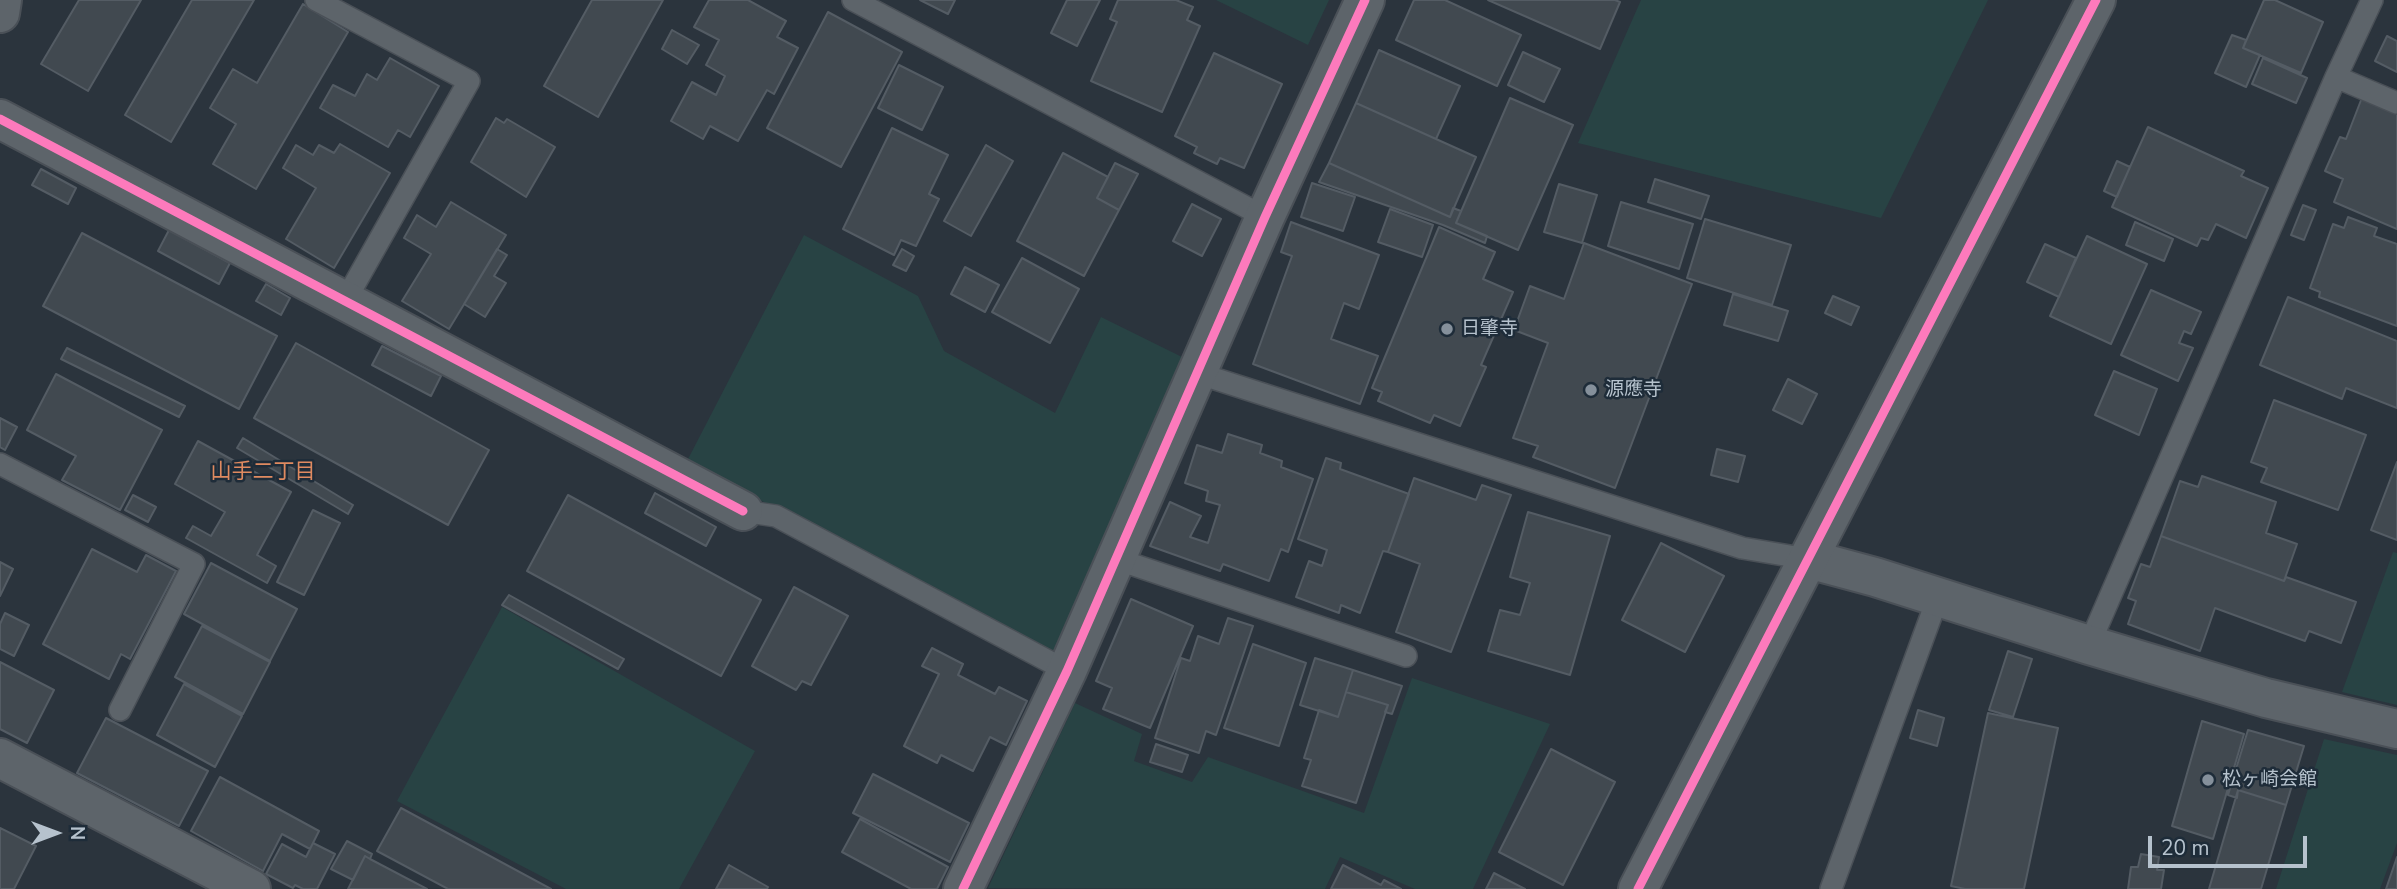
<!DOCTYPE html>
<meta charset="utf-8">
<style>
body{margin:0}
#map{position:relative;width:2397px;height:889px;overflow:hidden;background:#2b343d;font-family:"Nunito Sans",sans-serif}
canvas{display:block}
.north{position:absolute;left:21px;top:798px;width:70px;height:70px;-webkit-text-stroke:5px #1e2c39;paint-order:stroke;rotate:90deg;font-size:19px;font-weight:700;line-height:28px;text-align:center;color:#b6c2cd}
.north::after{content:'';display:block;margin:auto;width:24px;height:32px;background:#b6c2cd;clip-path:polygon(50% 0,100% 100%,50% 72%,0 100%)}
.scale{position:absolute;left:2148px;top:836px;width:159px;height:32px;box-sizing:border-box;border:4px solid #b6c2cd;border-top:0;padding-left:9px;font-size:21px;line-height:24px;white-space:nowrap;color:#b6c2cd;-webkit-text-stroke:5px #1e2c39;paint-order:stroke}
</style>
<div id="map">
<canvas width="2397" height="889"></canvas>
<div class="north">N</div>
<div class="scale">20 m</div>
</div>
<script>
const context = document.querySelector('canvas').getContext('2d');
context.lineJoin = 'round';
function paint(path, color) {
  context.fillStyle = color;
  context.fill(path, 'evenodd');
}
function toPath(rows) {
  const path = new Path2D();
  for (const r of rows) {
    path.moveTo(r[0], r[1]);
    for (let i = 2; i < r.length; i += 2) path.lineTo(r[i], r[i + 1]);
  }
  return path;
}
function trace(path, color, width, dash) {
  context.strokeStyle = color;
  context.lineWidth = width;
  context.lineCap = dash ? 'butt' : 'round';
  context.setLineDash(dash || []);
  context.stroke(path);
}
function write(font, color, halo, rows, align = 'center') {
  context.font = font + ' "Nunito Sans","Noto Sans JP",sans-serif';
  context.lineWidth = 5;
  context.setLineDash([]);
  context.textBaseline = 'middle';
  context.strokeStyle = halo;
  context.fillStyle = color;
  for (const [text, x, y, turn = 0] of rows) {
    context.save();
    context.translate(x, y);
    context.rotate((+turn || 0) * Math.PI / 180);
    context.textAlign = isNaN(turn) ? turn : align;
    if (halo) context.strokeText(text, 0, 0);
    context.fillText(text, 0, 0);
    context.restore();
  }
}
paint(toPath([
 [1216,0,1329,0,1308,45],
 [1641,0,1988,0,1881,218,1578,143],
 [804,235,918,296,944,351,1055,413,1101,317,1182,357,1054,657,687,461],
 [2393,552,2397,553,2397,705,2342,692],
 [502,607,755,751,679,889,566,889,397,801],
 [1412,678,1550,724,1473,889,1415,889,1340,857,1325,889,988,888,1075,703,1142,734,1134,761,1192,782,1208,757,1364,813],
 [2324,739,2397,755,2397,843,2380,889,2276,889]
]), '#284344');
const building = toPath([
 [79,0,141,0,88,91,41,64,79,0],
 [192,0,254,0,171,142,125,115,192,0],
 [592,0,663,0,598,117,544,86,592,0],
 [709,0,748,0,786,21,777,37,798,48,774,94,767,90,738,141,710,126,703,139,671,121,692,82,716,95,725,76,706,65,719,40,694,27,709,0],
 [920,0,955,0,948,14,920,0],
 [1067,0,1100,0,1077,46,1051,33,1067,0],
 [1118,0,1176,0,1193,7,1187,20,1200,26,1162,112,1091,81,1117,22,1110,19,1118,0],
 [1414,0,1445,0,1521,35,1497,86,1396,40,1414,0],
 [1488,0,1615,0,1620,2,1600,49,1488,0],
 [2264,0,2275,0,2323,22,2301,73,2243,48,2264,0],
 [303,4,348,32,256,189,213,164,236,124,210,108,233,69,257,83,303,4],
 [828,12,902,52,841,167,767,128,828,12],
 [672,30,699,45,687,64,662,49,672,30],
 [2232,35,2246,40,2243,48,2260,55,2246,87,2215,73,2232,35],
 [2387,36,2397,41,2397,72,2375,61,2387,36],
 [1379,50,1460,86,1436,139,1356,103,1379,50],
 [1523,52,1560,69,1544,102,1508,85,1523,52],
 [1214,53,1282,84,1244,168,1220,158,1217,164,1194,153,1197,147,1175,136,1214,53],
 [390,58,439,86,410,137,398,130,388,147,320,108,333,85,355,96,367,74,377,80,390,58],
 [2263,58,2307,78,2296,103,2252,84,2263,58],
 [899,65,943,87,922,130,878,108,899,65],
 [2363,95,2397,109,2397,229,2334,202,2343,179,2325,171,2340,137,2346,139,2363,95],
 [1510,98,1573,125,1518,250,1456,223,1510,98],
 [1356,103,1476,157,1450,217,1329,163,1356,103],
 [496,118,504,123,507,119,555,147,526,197,471,162,496,118],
 [2148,127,2244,171,2241,176,2268,188,2246,238,2216,224,2208,240,2201,238,2197,246,2112,207,2148,127],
 [892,128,948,155,929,194,939,199,916,246,901,240,894,255,843,229,892,128],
 [340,144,390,173,334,268,286,239,316,188,283,168,296,145,313,155,319,145,334,153,340,144],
 [986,145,1013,161,971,236,944,221,986,145],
 [1063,153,1108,177,1097,198,1119,210,1084,276,1017,241,1063,153],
 [2117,161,2130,167,2117,197,2104,191,2117,161],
 [1115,163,1138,174,1119,210,1097,198,1115,163],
 [1329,163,1450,217,1453,208,1461,211,1456,223,1487,236,1485,243,1443,225,1319,182,1329,163],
 [41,169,76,188,68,204,32,185,41,169],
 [1655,179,1709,196,1701,219,1648,202,1655,179],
 [1312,183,1355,197,1343,231,1301,217,1312,183],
 [1559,184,1597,195,1582,243,1544,232,1559,184],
 [451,202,506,235,449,329,402,301,431,254,404,238,417,215,436,227,451,202],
 [1621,202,1693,224,1679,269,1608,246,1621,202],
 [1192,204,1221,219,1202,256,1173,241,1192,204],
 [2303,205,2316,210,2304,240,2291,235,2303,205],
 [1390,209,1433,225,1422,257,1378,242,1390,209],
 [2348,217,2377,228,2374,236,2397,244,2397,326,2319,297,2320,292,2310,288,2333,224,2344,228,2348,217],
 [1705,219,1791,245,1772,305,1687,278,1705,219],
 [1291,222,1379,255,1359,309,1344,303,1331,339,1378,356,1360,404,1253,364,1292,256,1281,252,1291,222],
 [2135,222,2173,239,2164,261,2126,245,2135,222],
 [1439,227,1495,252,1483,279,1513,292,1481,365,1486,367,1460,426,1434,415,1430,423,1378,401,1382,392,1372,388,1439,227],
 [169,230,230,263,219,284,158,251,169,230],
 [82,233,277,336,239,409,43,306,82,233],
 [2087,236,2147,264,2111,344,2050,316,2087,236],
 [1584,243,1692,284,1615,488,1533,457,1538,446,1513,438,1548,343,1514,330,1530,286,1564,299,1584,243],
 [2045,244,2076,258,2059,297,2027,282,2045,244],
 [497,249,507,255,494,276,506,283,485,317,464,304,497,249],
 [902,249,914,256,906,271,893,265,902,249],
 [1022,258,1079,289,1050,343,992,312,1022,258],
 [965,267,999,285,985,312,951,294,965,267],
 [266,284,290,298,281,315,256,301,266,284],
 [2151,290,2201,312,2191,334,2184,331,2179,343,2193,348,2178,381,2121,355,2151,290],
 [1733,294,1788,311,1778,341,1724,325,1733,294],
 [1833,296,1859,307,1851,325,1825,313,1833,296],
 [2288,297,2397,341,2397,408,2346,388,2342,399,2260,365,2288,297],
 [296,343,489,450,448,525,254,418,296,343],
 [382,346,441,376,431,396,372,365,382,346],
 [67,348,185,406,179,417,61,359,67,348],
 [2114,371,2157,389,2139,435,2095,415,2114,371],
 [56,374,162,430,120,510,62,480,76,456,27,430,56,374],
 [1788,379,1817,394,1802,424,1773,410,1788,379],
 [2274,400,2366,435,2338,510,2261,482,2267,468,2251,462,2274,400],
 [0,418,17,427,5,450,0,447,0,418],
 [1228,434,1262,445,1260,453,1282,461,1281,467,1313,479,1288,552,1281,549,1269,581,1223,564,1220,571,1150,546,1170,502,1201,516,1190,537,1208,543,1220,505,1206,501,1208,491,1185,483,1197,445,1222,453,1228,434],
 [243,438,353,505,348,514,237,448,243,438],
 [198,441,291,492,257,555,276,566,267,583,186,538,193,526,211,536,225,512,175,484,198,441],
 [1717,449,1745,456,1738,482,1711,475,1717,449],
 [1326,458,1341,463,1340,469,1409,494,1388,552,1383,551,1360,613,1341,605,1339,613,1296,597,1309,561,1322,566,1327,550,1298,539,1326,458],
 [2397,462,2397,540,2371,530,2397,462],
 [2202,476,2276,502,2266,533,2297,544,2284,581,2161,536,2180,481,2198,487,2202,476],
 [1414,478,1476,500,1482,485,1511,495,1451,652,1396,632,1420,564,1388,552,1414,478],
 [655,493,716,527,706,546,645,513,655,493],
 [133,495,156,507,148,522,125,510,133,495],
 [568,495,761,600,721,676,527,571,568,495],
 [313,510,340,523,304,595,277,582,313,510],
 [1528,512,1610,536,1570,675,1488,651,1500,610,1520,615,1530,583,1510,577,1528,512],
 [2161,536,2284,581,2286,577,2356,602,2341,643,2309,631,2305,641,2215,608,2200,651,2128,624,2136,601,2128,598,2141,564,2150,567,2161,536],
 [1661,543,1724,576,1685,652,1622,620,1661,543],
 [92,549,137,572,146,555,176,571,130,659,121,654,109,679,43,644,92,549],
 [0,562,13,569,0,596,0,562],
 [211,563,297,609,270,661,184,614,211,563],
 [794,587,848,616,811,685,802,681,796,690,752,666,794,587],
 [509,595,624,659,618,669,502,605,509,595],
 [1131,599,1193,626,1150,728,1103,709,1112,688,1096,681,1131,599],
 [5,613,29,625,14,656,0,649,0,624,5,613],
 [1228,618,1253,626,1216,735,1206,731,1199,753,1155,738,1181,658,1190,661,1198,636,1219,644,1228,618],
 [202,626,270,662,243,714,175,677,202,626],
 [1253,644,1306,663,1279,746,1224,728,1253,644],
 [932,648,963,664,958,675,995,694,999,687,1027,701,1006,745,990,737,973,771,941,755,937,763,904,746,939,674,922,666,932,648],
 [2008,651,2032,659,2013,717,1989,710,2008,651],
 [1315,658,1353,670,1338,717,1300,705,1315,658],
 [0,662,54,690,27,743,0,729,0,662],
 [1353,670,1402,686,1392,714,1385,712,1388,705,1346,692,1353,670],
 [184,684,242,716,215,767,157,735,184,684],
 [1346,692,1388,705,1356,803,1302,786,1311,760,1304,758,1319,710,1338,717,1346,692],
 [1918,710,1944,718,1937,746,1910,738,1918,710],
 [1988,713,2058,728,2024,889,1965,889,1951,886,1988,713],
 [106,718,208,771,179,826,77,773,106,718],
 [2202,721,2244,734,2213,839,2172,826,2202,721],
 [2248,730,2304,746,2286,805,2238,790,2237,798,2228,795,2248,730],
 [1156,744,1188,755,1182,772,1150,762,1156,744],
 [1551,749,1615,782,1563,885,1499,852,1551,749],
 [873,774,969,823,950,862,853,813,873,774],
 [220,777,319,831,310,849,282,834,263,871,191,831,220,777],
 [2238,790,2286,805,2261,889,2209,889,2238,790],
 [401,808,551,889,448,889,377,851,401,808],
 [860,819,948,867,937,889,911,889,842,852,860,819],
 [0,828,36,846,14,889,0,889,0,828],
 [347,841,372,854,370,859,365,856,353,880,331,869,347,841],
 [313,843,335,854,317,889,303,889,295,885,293,888,266,874,282,844,306,857,313,843],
 [2141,854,2159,857,2157,870,2164,870,2161,889,2128,889,2131,867,2138,867,2141,854],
 [365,856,370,859,427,889,348,889,365,856],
 [2397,857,2397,889,2386,889,2397,857],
 [729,865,768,887,767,889,716,889,729,865],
 [1343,865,1381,885,1384,880,1401,889,1331,889,1343,865],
 [1494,873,1525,889,1486,889,1494,873]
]);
paint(building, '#414950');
trace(building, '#545c64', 2);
const service = toPath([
 [316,0,469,81,345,301],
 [853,0,1265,217],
 [2336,77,2397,103],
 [1197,373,1742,548,1808,559],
 [0,464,194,564,120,710],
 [743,511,776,516,1067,671],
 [1116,559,1406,656],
 [2089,645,2336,77,2372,0],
 [1831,889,1938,597]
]);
const minor = toPath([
 [0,13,2,0],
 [0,119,743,511],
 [1808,559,1875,577,2089,645,2266,698,2397,729],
 [0,758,251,889],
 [963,889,1067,671,1265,217,1365,0]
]);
const tertiary = toPath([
 [1638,889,2096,0]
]);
trace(service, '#4a5057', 24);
trace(minor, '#4a5057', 42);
trace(tertiary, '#4a5057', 42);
trace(service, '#5d646a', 21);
trace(minor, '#5d646a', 38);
trace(tertiary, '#5d646a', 38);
trace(toPath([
 [0,119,743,511],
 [963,889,1067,671,1265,217,1365,0],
 [1638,889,2096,0]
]), '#fd7abc', 9);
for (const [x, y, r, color] of [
 [1447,329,7,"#85909b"],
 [1591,390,7,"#85909b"],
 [2208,780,7,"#85909b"]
]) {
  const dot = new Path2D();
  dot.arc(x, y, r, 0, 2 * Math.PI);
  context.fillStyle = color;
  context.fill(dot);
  trace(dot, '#1e2c39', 2.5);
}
write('19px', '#b6c2cd', '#1e2c39', [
 ["日肇寺",1461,329],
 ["源應寺",1605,390],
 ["松ヶ崎会館",2222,780]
], 'left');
write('21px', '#df8a60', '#1e2c39', [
 ["山手二丁目",263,473]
]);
</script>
